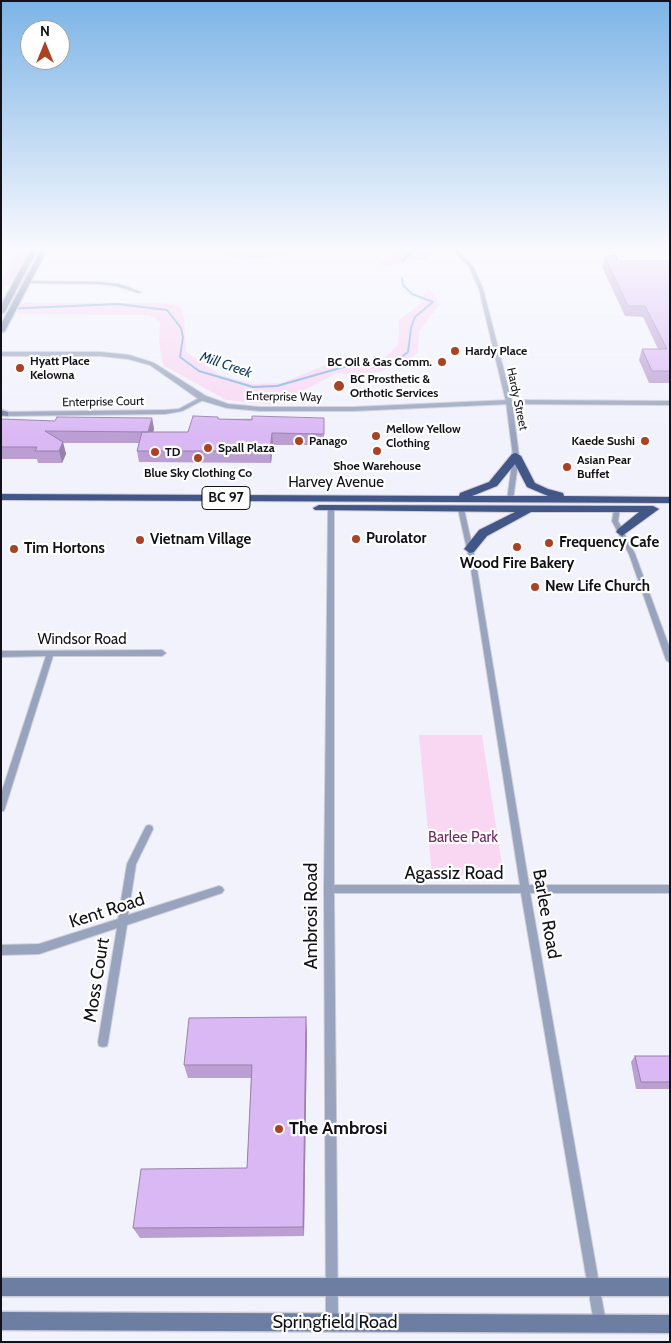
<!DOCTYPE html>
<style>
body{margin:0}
#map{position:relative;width:671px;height:1343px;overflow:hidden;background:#f2f2fd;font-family:Cabin,sans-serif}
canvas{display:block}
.frame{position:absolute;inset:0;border:2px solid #12111a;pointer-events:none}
.north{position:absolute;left:20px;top:20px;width:50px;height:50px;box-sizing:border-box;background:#fff;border:1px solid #a0a0a3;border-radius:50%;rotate:0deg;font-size:14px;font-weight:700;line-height:20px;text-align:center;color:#12111a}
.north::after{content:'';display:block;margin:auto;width:18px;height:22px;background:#aa4224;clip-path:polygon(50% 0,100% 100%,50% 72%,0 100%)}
</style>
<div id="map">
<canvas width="671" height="1343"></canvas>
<div class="frame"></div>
<div class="north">N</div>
</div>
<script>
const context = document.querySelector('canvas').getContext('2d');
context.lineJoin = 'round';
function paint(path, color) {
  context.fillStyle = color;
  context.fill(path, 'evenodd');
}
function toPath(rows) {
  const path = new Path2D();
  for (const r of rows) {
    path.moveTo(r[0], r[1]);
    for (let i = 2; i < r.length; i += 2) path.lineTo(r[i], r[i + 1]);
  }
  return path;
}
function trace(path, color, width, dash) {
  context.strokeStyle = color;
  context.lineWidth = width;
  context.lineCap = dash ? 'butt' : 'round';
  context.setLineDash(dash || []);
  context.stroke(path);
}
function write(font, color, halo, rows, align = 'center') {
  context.font = font + ' Cabin,sans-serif';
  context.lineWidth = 4.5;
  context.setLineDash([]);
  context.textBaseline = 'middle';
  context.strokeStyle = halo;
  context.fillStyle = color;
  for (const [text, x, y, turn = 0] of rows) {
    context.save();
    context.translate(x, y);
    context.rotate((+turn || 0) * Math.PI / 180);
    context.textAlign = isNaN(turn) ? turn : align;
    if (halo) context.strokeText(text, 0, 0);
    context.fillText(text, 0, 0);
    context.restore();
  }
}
paint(toPath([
 [1,248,30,248,9,286,1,286,1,281,18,253,1,253],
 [204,248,301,248,292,255,245,260],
 [397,248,435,248,425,259,384,266,380,263],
 [427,288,435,294,439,305,419,332,418,352,407,362,379,372,360,375,337,373,276,405,226,400,163,365,159,342,160,322,149,315,17,314,22,303,160,303,179,306,184,317,186,352,221,375,253,384,281,383,326,365,384,358,398,345,399,320,419,305],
 [419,735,482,735,502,865,497,874,432,875]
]), '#f9d7f3');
trace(toPath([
 [402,261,415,248],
 [3,309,118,304,167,310,181,328,183,337,180,357,199,371,253,387,277,386,347,366,374,365,399,359,408,352,411,328,415,317,433,302,412,294,403,285,402,278]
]), '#7bb3e2', 2);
const minor = toPath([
 [456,251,458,251,473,266,483,289,512,402,519,456,513,500,510,502,507,500,513,456,506,402,479,289,469,267,456,253,456,251],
 [25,281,100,282,119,284,141,292,139,293,116,286,100,284,27,283,25,282,25,281],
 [203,396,206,398,205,399,182,411,165,414,1,416,1,412,165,410,179,409,203,396],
 [331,506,334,508,334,885,520,885,470,563,458,509,461,507,464,509,476,563,529,885,670,885,670,893,530,893,606,1323,604,1327,600,1329,596,1327,594,1323,521,893,334,893,338,1323,336,1327,332,1329,328,1327,326,1323,324,889,328,508,331,506],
 [617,507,620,509,618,521,635,554,670,649,670,663,666,660,629,554,612,521,614,509,617,507],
 [162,650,166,653,162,656,53,656,5,808,4,811,1,811,1,794,46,656,1,657,1,651,162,650],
 [149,825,152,826,153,829,136,864,128,915,219,886,222,887,224,890,222,893,219,894,127,925,108,1042,107,1046,103,1047,99,1046,98,1042,117,928,39,954,1,955,1,945,39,944,118,919,127,864,146,826,149,825]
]);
const tertiary = toPath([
 [1,352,100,352,129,355,154,363,206,396,228,404,260,407,353,407,509,400,670,401,670,405,509,404,353,411,260,411,227,408,200,400,150,365,128,359,100,356,1,356,1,352]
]);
const secondary = toPath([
 [32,248,38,248,5,312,1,314,1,305,32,248],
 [42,248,48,248,5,331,1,333,1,324,42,248],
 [1,410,8,412,8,416,1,415,1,410],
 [1,1278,670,1278,670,1296,1,1296,1,1278],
 [1,1312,670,1315,670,1333,1,1330,1,1312]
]);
const trunk = toPath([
 [516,453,521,456,535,483,548,489,563,493,564,496,670,497,670,503,1,500,1,494,459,496,460,493,489,482,512,454,516,453],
 [515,464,527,487,548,496,472,496,497,486,515,464],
 [319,505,653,506,659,509,622,536,616,532,618,529,639,512,531,512,487,536,474,552,470,553,464,549,479,530,515,512,315,510,313,508,319,505]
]);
trace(minor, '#ceced9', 2);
trace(tertiary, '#ceced9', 2);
trace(secondary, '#ceced9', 3);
trace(trunk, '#ceced9', 2);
paint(minor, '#98a4be');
paint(tertiary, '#98a4be');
paint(secondary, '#6d7ea3');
paint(trunk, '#425687');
paint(toPath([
 [605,257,618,261,670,261,670,383,649,383,639,360,642,349,658,349,643,317,625,316,602,267],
 [218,417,218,419,324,418,324,445,273,445,271,463,139,462,137,451,139,443,63,443,66,454,62,463,38,463,37,459,1,459,1,419,55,421,152,418,154,429,153,432,188,432],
 [307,1031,304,1236,140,1238,133,1228,247,1168,251,1078,188,1078,184,1065],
 [635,1056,670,1056,670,1089,636,1089,631,1062]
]), '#bb9ed2');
paint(toPath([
 [152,418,154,429,150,443,148,432],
 [272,433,273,445,271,463,270,451],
 [63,442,66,454,62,463,59,451],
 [306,1017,307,1031,304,1236,303,1227]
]), '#9981ab');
const building = toPath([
 [615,255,618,261,670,261,670,371,652,371,642,349,667,349,645,306,628,306,605,257,615,255],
 [193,416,218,417,218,419,252,420,252,416,324,418,324,434,272,433,270,451,137,451,142,432,188,432,193,416],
 [57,417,152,418,148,432,45,431,63,442,59,451,35,451,37,447,1,447,1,419,55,421,57,417],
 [306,1017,303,1227,133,1228,141,1169,247,1168,252,1065,184,1065,189,1018,306,1017],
 [635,1056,670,1056,670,1082,641,1082,635,1056]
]);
paint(building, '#dab8f4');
trace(building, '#9981ab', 1);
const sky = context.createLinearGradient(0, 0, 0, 436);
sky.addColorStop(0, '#7cb4e6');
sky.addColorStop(0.57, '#f9f9fe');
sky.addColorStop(1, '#f9f9fe00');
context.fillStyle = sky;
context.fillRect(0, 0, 671, 436);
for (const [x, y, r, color] of [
 [455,351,5,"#aa4224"],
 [442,362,5,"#aa4224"],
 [20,368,5,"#aa4224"],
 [339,386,6,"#aa4224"],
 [376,436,5,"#aa4224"],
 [299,441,5,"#aa4224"],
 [645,441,5,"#aa4224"],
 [208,448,5,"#aa4224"],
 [377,451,5,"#aa4224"],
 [155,452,5,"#aa4224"],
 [198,458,5,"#aa4224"],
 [567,467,5,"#aa4224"],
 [356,539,5,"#aa4224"],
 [140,540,5,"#aa4224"],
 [549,543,5,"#aa4224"],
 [517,547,5,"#aa4224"],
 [14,549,5,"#aa4224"],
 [535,587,5,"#aa4224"],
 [279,1129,5,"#aa4224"]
]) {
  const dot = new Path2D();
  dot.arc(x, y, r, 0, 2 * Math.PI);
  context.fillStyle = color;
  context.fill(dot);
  trace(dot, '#fff', 2);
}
write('bold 12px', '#12111a', '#fff', [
 ["Hardy Place",465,351],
 ["Hyatt Place",30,361],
 ["Kelowna",30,375],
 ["BC Oil & Gas Comm.",432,362,"right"],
 ["BC Prosthetic &",350,379],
 ["Orthotic Services",350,393],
 ["Mellow Yellow",386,429],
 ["Clothing",386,443],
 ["Panago",309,441],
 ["Kaede Sushi",635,441,"right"],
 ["Spall Plaza",218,448],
 ["TD",165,452],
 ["Asian Pear",577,460],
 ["Buffet",577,474],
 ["Shoe Warehouse",377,466,"center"],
 ["Blue Sky Clothing Co",198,473,"center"]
], 'left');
write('12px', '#12111a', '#fff', [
 ["Enterprise Way",284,397,1],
 ["Hardy Street",517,399,78],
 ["Enterprise Court",103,402,-1]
]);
write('italic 14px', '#103b5a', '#fff', [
 ["Mill Creek",226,365,19]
]);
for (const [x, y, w] of [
 [226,498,48]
]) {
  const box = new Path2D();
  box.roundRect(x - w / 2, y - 11.5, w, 23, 4);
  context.fillStyle = '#fff';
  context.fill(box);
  trace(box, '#12111a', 1);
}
write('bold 14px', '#12111a', null, [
 ["BC 97",226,498]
]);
write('15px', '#12111a', '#fff', [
 ["Harvey Avenue",336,483],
 ["Windsor Road",82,640]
]);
write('bold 15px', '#12111a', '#fff', [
 ["Purolator",366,539],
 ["Vietnam Village",150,540],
 ["Frequency Cafe",559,543],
 ["Tim Hortons",24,549],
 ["Wood Fire Bakery",517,564,"center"],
 ["New Life Church",545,587]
], 'left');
write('15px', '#6c2b65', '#fff', [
 ["Barlee Park",463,838]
]);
write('18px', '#12111a', '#fff', [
 ["Agassiz Road",454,874],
 ["Kent Road",107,911,-18],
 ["Barlee Road",546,914,80],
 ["Ambrosi Road",312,916,-90],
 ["Moss Court",97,980,-81],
 ["Springfield Road",335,1323]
]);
write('bold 18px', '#12111a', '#fff', [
 ["The Ambrosi",289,1129]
], 'left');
</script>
